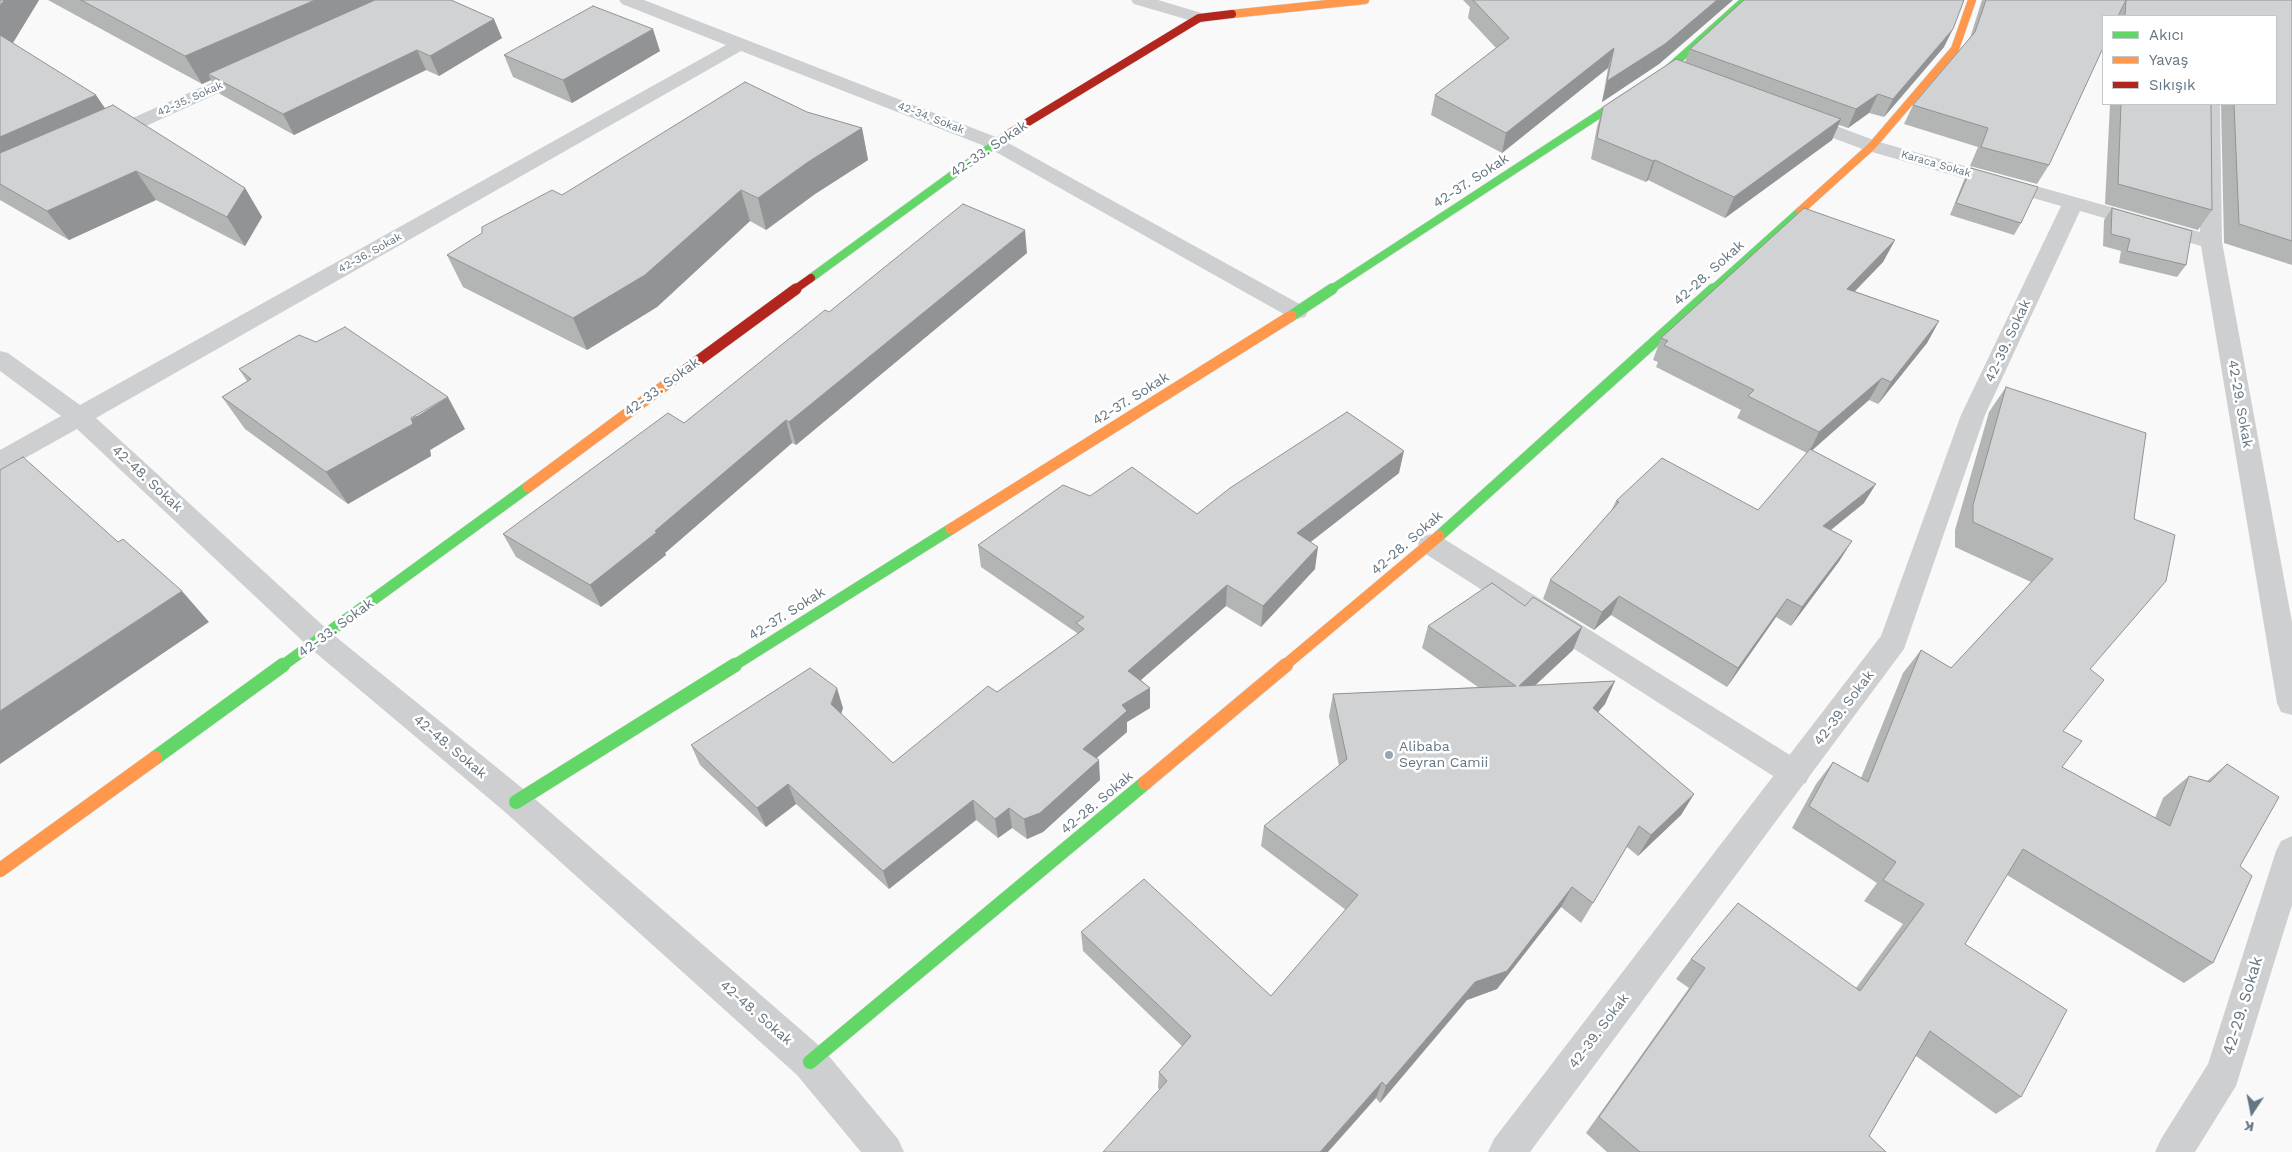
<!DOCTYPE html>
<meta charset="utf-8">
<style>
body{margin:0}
#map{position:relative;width:2292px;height:1152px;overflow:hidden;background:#f9f9f9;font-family:"Work Sans",sans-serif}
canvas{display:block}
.legend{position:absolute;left:2102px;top:15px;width:175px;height:90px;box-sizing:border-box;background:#fff;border:1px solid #c1c8cd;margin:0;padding:6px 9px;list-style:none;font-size:15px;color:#657683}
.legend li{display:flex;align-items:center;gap:10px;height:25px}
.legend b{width:25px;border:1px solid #c1c8cd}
.north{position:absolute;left:2227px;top:1087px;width:50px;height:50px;-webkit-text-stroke:4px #fff;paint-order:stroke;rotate:191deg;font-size:14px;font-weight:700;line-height:20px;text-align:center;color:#657683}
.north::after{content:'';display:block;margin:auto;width:18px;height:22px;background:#657683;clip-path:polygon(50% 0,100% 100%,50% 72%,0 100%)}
</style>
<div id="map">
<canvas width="2292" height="1152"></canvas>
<ul class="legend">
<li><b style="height:6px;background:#63d668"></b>Akıcı</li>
<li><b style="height:6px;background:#ff974d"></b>Yavaş</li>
<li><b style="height:6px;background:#b3261e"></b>Sıkışık</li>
</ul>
<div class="north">K</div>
</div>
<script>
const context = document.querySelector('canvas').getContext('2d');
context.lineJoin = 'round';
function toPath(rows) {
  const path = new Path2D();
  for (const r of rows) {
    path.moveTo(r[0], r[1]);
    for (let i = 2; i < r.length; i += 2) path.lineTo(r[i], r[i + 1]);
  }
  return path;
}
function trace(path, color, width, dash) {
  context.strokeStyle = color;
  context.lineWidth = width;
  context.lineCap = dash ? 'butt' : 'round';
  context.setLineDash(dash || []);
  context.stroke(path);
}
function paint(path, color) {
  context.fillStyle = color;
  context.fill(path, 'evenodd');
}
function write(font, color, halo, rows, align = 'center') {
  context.font = font + ' "Work Sans",sans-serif';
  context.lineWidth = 5;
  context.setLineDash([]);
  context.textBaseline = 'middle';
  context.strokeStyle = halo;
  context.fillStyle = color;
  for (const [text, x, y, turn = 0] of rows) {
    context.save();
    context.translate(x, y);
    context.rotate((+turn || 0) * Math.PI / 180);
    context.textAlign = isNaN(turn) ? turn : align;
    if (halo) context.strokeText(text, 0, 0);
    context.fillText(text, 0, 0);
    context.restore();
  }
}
const fastFar2 = toPath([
 [811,278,1010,133],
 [1330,290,1667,70,1745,0],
 [1712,290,1800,211]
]);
const fastFar1 = toPath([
 [1291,316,1332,289],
 [1439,536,1713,289],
 [282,666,528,487],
 [733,666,951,529]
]);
const fast = toPath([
 [155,758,283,665],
 [516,802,735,665],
 [810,1062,1145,783]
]);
const slowFar2 = toPath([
 [1232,14,1365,0],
 [1800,211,1872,146,1955,49,1972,0]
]);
const slowFar1 = toPath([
 [528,487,687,369],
 [951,529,1291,316],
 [1284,666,1439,536]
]);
const slow = toPath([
 [1145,783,1286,665],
 [0,870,155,758]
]);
const jamFar1 = toPath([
 [1010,133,1199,18,1232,14],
 [794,290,811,278]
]);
const jam = toPath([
 [687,369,796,289]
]);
trace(fastFar2, '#d5d6d7', 9);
trace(fastFar1, '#d5d6d7', 12);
trace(fast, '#d5d6d7', 15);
trace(slowFar2, '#d5d6d7', 9);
trace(slowFar1, '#d5d6d7', 12);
trace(slow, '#d5d6d7', 15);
trace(jamFar1, '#d5d6d7', 9);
trace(jam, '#d5d6d7', 12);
paint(toPath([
 [1431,534,1441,537,1806,765,1810,774,1806,783,1795,787,1784,783,1421,551,1418,544,1421,537,1431,534]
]), '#cecfd0');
paint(toPath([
 [619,0,644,0,1001,139,1305,307,1308,312,1305,317,1297,319,1289,317,987,147,741,51,96,418,330,632,527,792,823,1049,898,1139,904,1152,861,1152,797,1075,505,812,310,648,77,429,9,467,0,470,0,450,61,416,0,371,0,351,8,353,80,405,726,45,622,4,619,0],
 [1131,0,1158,0,1205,14,1208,18,1205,22,1199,23,1134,4,1131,0],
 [249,66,256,68,258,72,256,76,113,141,106,143,99,141,96,137,99,133,249,66],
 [2200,104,2220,104,2222,242,2292,622,2292,715,2281,712,2277,703,2201,246,2080,211,1985,415,1904,649,1530,1152,1488,1152,1494,1139,1881,636,1961,415,2061,206,1865,150,1793,123,1790,119,1793,115,1800,113,1807,115,1879,142,2200,232,2200,104],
 [2292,836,2292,905,2236,1086,2195,1152,2155,1152,2161,1139,2208,1064,2276,851,2281,841,2292,836]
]), '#cecfd0');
trace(fastFar2, '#63d668', 8);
trace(fastFar1, '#63d668', 11);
trace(fast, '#63d668', 14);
trace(slowFar2, '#ff974d', 8);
trace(slowFar1, '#ff974d', 11);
trace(slow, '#ff974d', 14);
trace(jamFar1, '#b3261e', 8);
trace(jam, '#b3261e', 11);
paint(toPath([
 [0,0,39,0,13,43,105,108,245,188,262,217,245,246,156,200,69,240,0,200],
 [48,0,451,0,502,38,439,76,426,70,294,135,220,94,211,80,202,84],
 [1463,0,1733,0,1659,64,1602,102,1608,68,1502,153,1431,115,1435,95,1496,48,1468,18,1470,7],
 [1982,0,2292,0,2292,265,2224,243,2221,104,2276,104,2276,16,2103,16,2049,165,2037,184,1970,166,1978,147,1904,124,1913,105,1970,38],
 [1944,47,1884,117,1869,113,1848,128,1839,125,1832,140,1725,218,1648,180,1646,182,1591,159,1597,127,1603,107,1685,62,1690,49],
 [660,51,572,103,513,77,504,55],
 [2110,104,2211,104,2212,210,2198,230,2105,204],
 [807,112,862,128,868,160,815,194,766,230,750,221,657,307,587,350,463,287,447,255,562,195],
 [1971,168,2021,223,2014,235,1950,215,1964,180],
 [2112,208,2186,265,2177,277,2119,263,2121,251,2103,246,2104,220],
 [1895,240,1883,262,1854,291,1939,321,1927,343,1878,404,1869,400,1812,450,1864,503,1831,530,1840,560,1791,626,1776,617,1727,687,1611,615,1594,630,1543,599,1550,580,1611,511,1616,501,1758,510,1807,453,1737,418,1741,410,1656,367,1658,362,1653,360,1661,338],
 [1027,253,796,445,792,443,665,553,666,555,601,607,516,557,503,534,684,423,829,312],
 [239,369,465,429,430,450,431,456,348,504,245,429,222,397,247,381],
 [2006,387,2090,669,2063,731,2062,767,2155,818,2163,798,2189,776,2207,781,2227,764,2240,866,2213,963,2184,983,2007,875,1965,944,2021,1097,1996,1114,1916,1056,1869,1136,1886,1152,1607,1152,1586,1133,1689,988,1676,979,1691,959,1856,988,1903,924,1864,901,1877,883,1792,828,1816,784,1833,762,1861,778,1903,673,1921,650,1951,668,2031,582,1955,547,1955,530,1989,412],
 [1399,473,1310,542,1315,569,1261,627,1226,606,1141,680,1150,688,1150,708,1127,722,1127,732,1096,758,1100,780,1043,832,1027,839,1012,828,998,838,976,820,889,889,796,804,766,827,700,765,691,745,843,708,841,714,893,763,997,692,1077,634,1077,633,981,567,978,545,1090,496,1197,514],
 [1525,606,1582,627,1573,650,1535,685,1615,681,1605,704,1598,712,1694,794,1681,815,1638,856,1627,847,1581,923,1561,907,1497,989,1467,1000,1380,1103,1376,1098,1160,1090,1158,1088,1159,1072,1182,1046,1083,951,1081,932,1271,996,1346,910,1261,846,1264,826,1339,766,1329,716,1333,694,1478,687,1422,648,1428,626]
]), '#b3b5b5');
paint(toPath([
 [4,0,39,0,6,54,0,45,0,6],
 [315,0,389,0,208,74,211,80,202,84,185,56],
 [1717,0,1733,0,1659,64,1602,102,1607,81],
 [494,19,502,38,439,76,430,56],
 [653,29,660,51,572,103,563,80],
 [1953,29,1944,47,1884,117,1893,99],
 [1614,48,1608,68,1502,153,1506,133],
 [417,50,426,70,294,135,283,114],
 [1878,94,1869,113,1848,128,1856,109],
 [96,95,115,123,0,175,0,137],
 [1841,119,1832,140,1725,218,1734,197],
 [862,128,868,160,815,194,766,230,758,198,808,162],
 [1655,160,1648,180,1646,182,1653,161],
 [136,171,156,200,69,240,47,211],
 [245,188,262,217,245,246,227,217],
 [741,190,750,221,657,307,587,350,573,318],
 [1025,230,1027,253,796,445,789,422],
 [1895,240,1883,262,1836,311,1847,289],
 [1939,321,1927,343,1878,404,1891,382],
 [1882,378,1869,400,1808,454,1819,432],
 [448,397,465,429,430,450,431,456,348,504,326,472],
 [786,420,792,443,665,553,666,555,601,607,590,585],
 [1404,451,1399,473,1294,555,1297,533],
 [1876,484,1864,503,1812,545,1823,526],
 [1852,541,1840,560,1791,626,1802,607],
 [1318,547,1315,569,1261,627,1263,606],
 [1227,585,1226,606,1128,691,1128,671],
 [182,591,209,622,0,764,0,711],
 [1619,596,1611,615,1594,630,1602,612],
 [1787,599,1776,617,1727,687,1738,668],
 [1582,627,1573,650,1511,708,1519,686],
 [1615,681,1605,704,1583,730,1593,708],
 [837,688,843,708,838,724,831,704],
 [1150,688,1150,708,1127,722,1127,732,1084,769,1083,749,1122,705],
 [1099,760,1100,780,1043,832,1027,839,1024,819],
 [788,784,796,804,766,827,757,808],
 [1694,794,1681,815,1638,856,1651,835],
 [973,800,976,820,889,889,883,871],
 [1009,808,1012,828,998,838,995,819],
 [1572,887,1561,907,1497,989,1467,1000,1380,1103,1386,1086,1475,982],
 [1382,1082,1376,1098,1328,1152,1320,1152]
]), '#929394');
const building = toPath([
 [0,0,4,0,0,6,0,0],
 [81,0,315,0,185,56,81,0],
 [375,0,451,0,494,19,430,56,417,50,283,114,208,74,375,0],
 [1473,0,1717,0,1665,44,1607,81,1614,48,1506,133,1435,95,1509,38,1473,0],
 [1744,0,1964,0,1953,29,1893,99,1878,94,1856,109,1690,49,1744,0],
 [1986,0,2126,0,2118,16,2103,16,2103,48,2049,165,1981,147,1988,128,1913,105,1975,32,1986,0],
 [2126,0,2292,0,2292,241,2239,224,2234,104,2276,104,2276,16,2125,16,2126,0],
 [593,6,653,29,563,80,504,55,593,6],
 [0,35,96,95,0,137,0,35],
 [1676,59,1841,119,1734,197,1655,160,1653,161,1597,138,1603,107,1676,59],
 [745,82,807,112,862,128,808,162,758,198,741,190,645,275,573,318,447,255,482,233,482,227,552,190,562,195,745,82],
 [2121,104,2211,104,2212,210,2118,184,2121,104],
 [113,105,245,188,227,217,136,171,47,211,0,184,0,153,113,105],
 [1971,168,2038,187,2021,223,1956,203,1971,168],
 [963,204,1025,230,789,422,786,420,655,531,657,532,590,585,503,534,668,413,684,423,825,310,829,312,963,204],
 [1804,208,1895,240,1847,289,1939,321,1891,382,1882,378,1819,432,1748,396,1754,390,1664,345,1668,341,1661,338,1804,208],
 [2112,208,2192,231,2186,265,2127,251,2130,239,2111,234,2112,208],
 [345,327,448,397,411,418,413,424,326,472,222,397,251,379,239,369,299,335,316,342,345,327],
 [2006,387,2146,433,2134,519,2175,535,2166,581,2090,669,2104,680,2063,731,2082,741,2062,767,2170,826,2189,776,2210,782,2227,764,2279,797,2240,866,2252,876,2213,963,2023,849,1965,944,2067,1010,2021,1097,1930,1031,1869,1136,1886,1152,1640,1152,1599,1117,1705,968,1691,959,1738,903,1860,991,1924,904,1883,880,1896,862,1809,806,1833,762,1868,782,1921,650,1951,668,2053,559,1973,522,1973,505,2006,387],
 [1347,412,1404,451,1297,533,1318,547,1263,606,1227,585,1128,671,1150,688,1122,705,1127,711,1083,749,1099,760,1040,813,1024,819,1009,808,995,819,973,800,883,871,788,784,757,808,691,745,810,668,837,688,831,704,893,763,988,686,997,692,1084,629,1076,623,1084,617,978,545,1063,485,1090,496,1132,467,1197,514,1230,488,1347,412],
 [1810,449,1876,484,1823,526,1852,541,1802,607,1787,599,1738,668,1619,596,1602,612,1550,580,1619,502,1616,501,1662,458,1758,510,1810,449],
 [23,457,118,542,123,539,182,591,0,711,0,470,23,457],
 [1492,583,1525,606,1533,597,1582,627,1519,686,1615,681,1593,708,1694,794,1651,835,1639,826,1593,903,1572,887,1507,971,1475,982,1386,1086,1382,1082,1320,1152,1103,1152,1167,1081,1159,1072,1191,1036,1081,932,1144,879,1271,996,1358,895,1264,826,1347,759,1333,694,1516,686,1428,626,1492,583]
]);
paint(building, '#d0d2d3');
trace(building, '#929394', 1);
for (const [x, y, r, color] of [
 [1389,755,5,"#99a4ac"]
]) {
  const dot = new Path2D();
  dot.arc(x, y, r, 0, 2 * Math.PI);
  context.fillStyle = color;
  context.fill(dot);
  trace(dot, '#fff', 2);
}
write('11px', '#657683', '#fff', [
 ["42-35. Sokak",190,99,-24],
 ["42-34. Sokak",931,118,21],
 ["Karaca Sokak",1936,164,16],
 ["42-36. Sokak",370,253,-29]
]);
write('14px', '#657683', '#fff', [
 ["42-33. Sokak",989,149,-34],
 ["42-37. Sokak",1471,181,-33],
 ["42-28. Sokak",1709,273,-42],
 ["42-39. Sokak",2008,341,-65],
 ["42-33. Sokak",662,387,-36],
 ["42-37. Sokak",1131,399,-32],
 ["42-29. Sokak",2240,404,80],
 ["42-48. Sokak",147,479,43],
 ["42-28. Sokak",1407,543,-41],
 ["42-37. Sokak",787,614,-32],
 ["42-33. Sokak",336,628,-36],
 ["42-39. Sokak",1844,708,-53],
 ["42-48. Sokak",450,747,40],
 ["42-28. Sokak",1097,803,-40],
 ["42-48. Sokak",756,1013,41],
 ["42-39. Sokak",1599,1031,-53]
]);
write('14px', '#657683', '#fff', [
 ["Alibaba",1399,747],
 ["Seyran Camii",1399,763]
], 'left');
write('16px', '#657683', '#fff', [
 ["42-29. Sokak",2243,1006,-73]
]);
</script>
